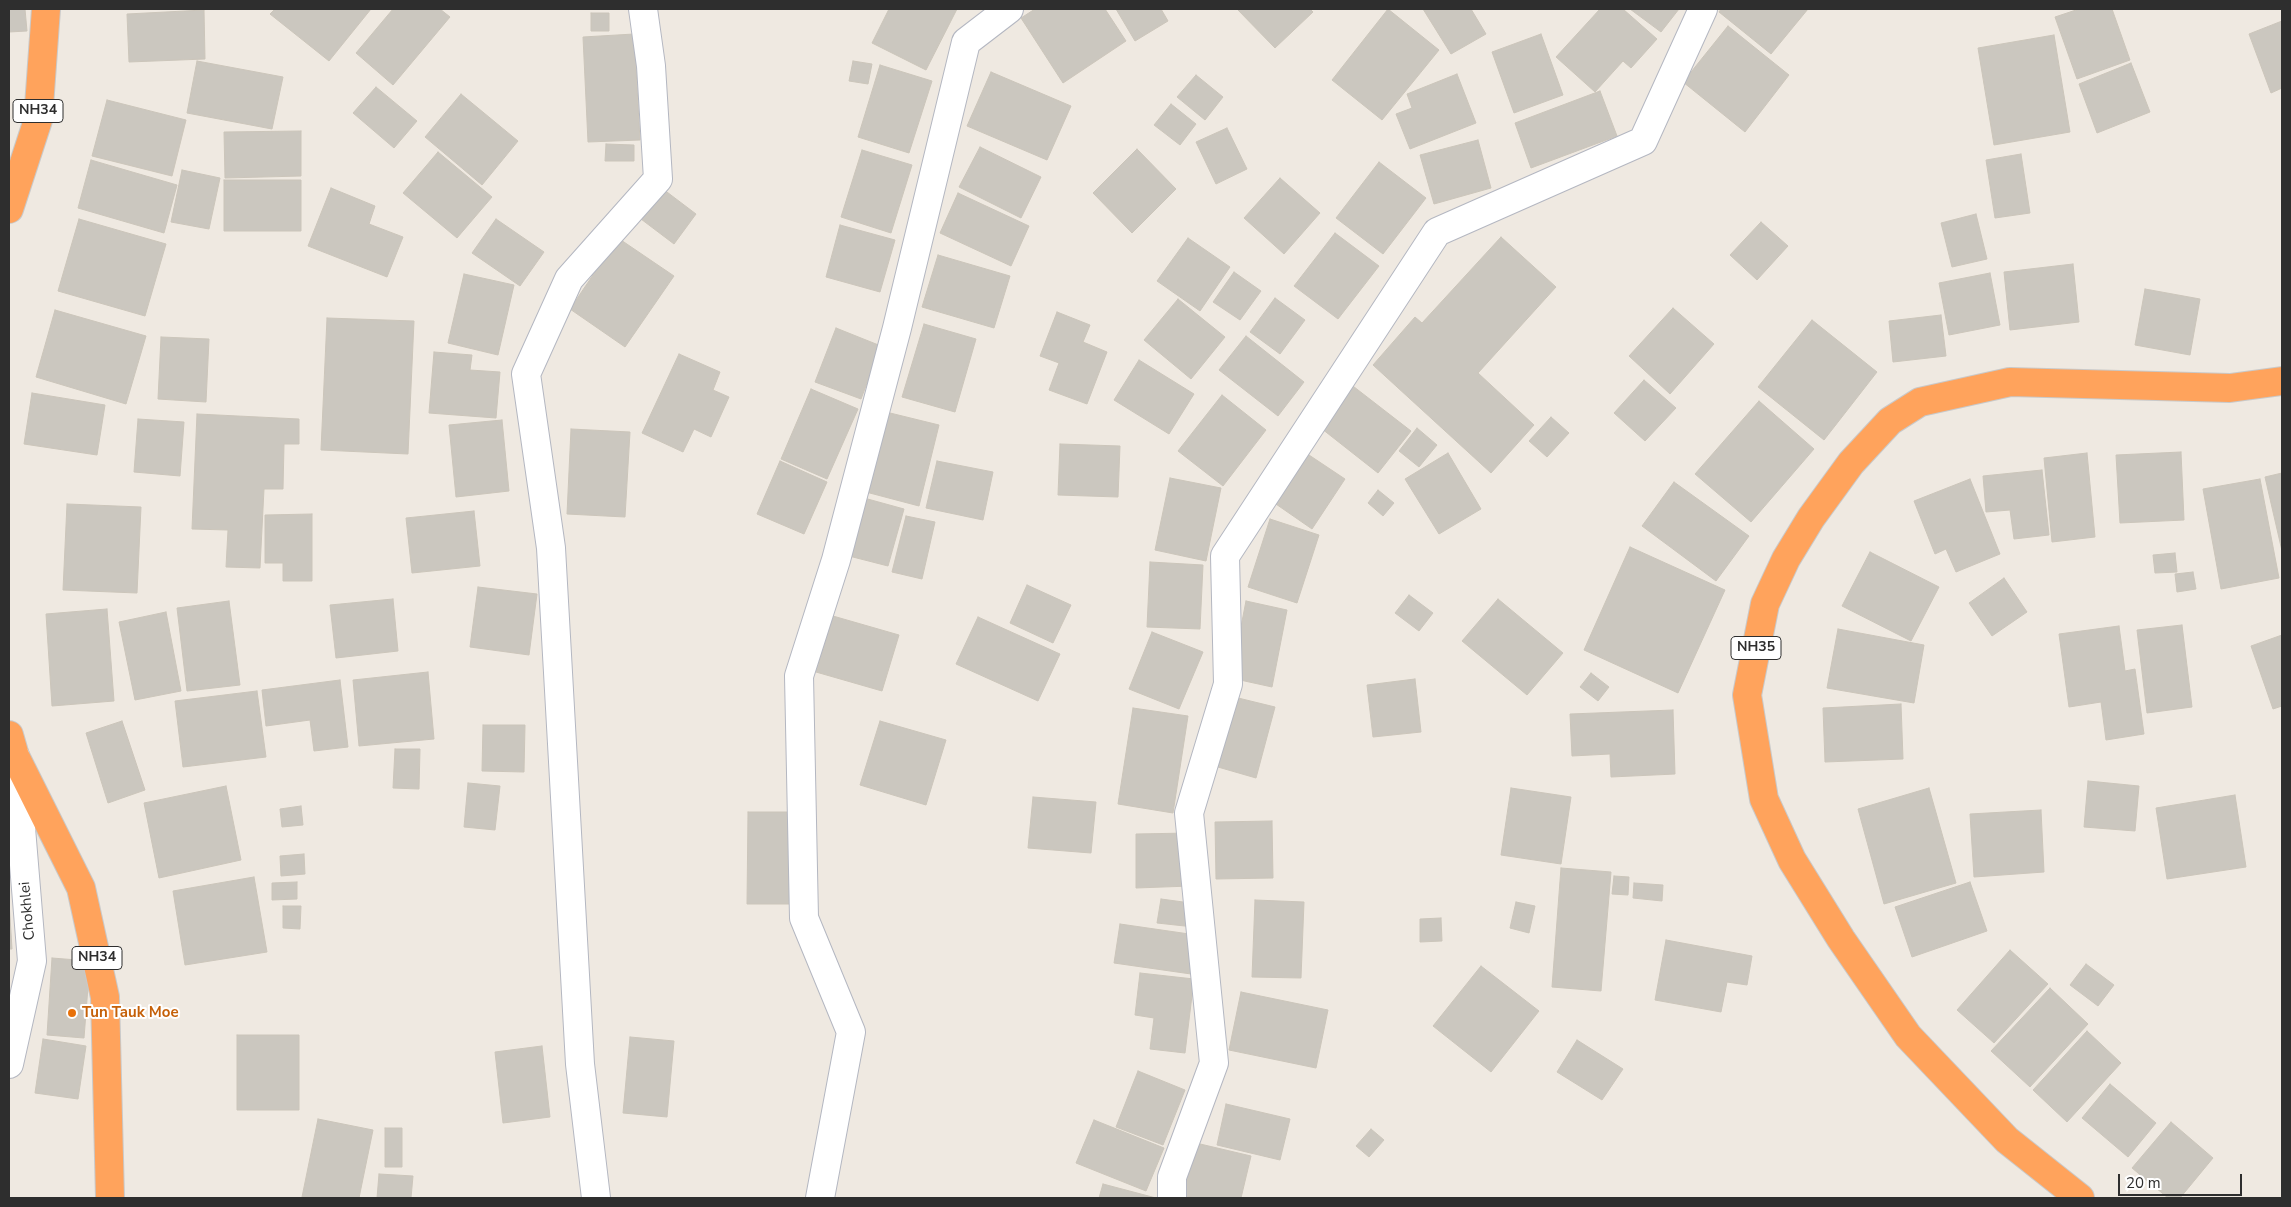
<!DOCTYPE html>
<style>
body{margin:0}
#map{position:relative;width:2291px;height:1207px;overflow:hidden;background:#efe9e1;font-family:"Nunito Sans",sans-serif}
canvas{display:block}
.frame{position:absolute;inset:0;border:10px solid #2e2e2e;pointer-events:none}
.scale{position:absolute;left:2118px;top:1174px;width:124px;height:22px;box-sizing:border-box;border:2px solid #2e2e2e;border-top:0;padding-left:6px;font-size:15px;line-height:18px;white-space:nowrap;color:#2e2e2e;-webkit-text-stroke:4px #fff;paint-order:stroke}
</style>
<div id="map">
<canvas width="2291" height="1207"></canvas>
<div class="frame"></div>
<div class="scale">20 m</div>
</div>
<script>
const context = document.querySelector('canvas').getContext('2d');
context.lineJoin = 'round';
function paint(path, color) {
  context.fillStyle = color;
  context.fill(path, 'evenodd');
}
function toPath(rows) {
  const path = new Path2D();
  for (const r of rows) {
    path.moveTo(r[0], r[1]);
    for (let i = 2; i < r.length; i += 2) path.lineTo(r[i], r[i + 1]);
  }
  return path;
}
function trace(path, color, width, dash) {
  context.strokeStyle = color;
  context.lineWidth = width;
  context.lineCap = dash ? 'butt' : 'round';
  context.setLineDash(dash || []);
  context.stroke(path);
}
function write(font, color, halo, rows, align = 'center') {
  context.font = font + ' "Nunito Sans",sans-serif';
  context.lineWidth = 4;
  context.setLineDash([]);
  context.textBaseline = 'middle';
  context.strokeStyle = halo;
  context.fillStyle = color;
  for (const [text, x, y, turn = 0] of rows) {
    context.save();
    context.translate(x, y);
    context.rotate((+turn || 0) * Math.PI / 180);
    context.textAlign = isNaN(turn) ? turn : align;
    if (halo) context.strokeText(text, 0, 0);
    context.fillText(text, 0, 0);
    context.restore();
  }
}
const building = toPath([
 [9,9,25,9,27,31,9,32,9,9],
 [275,9,371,9,329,61,270,14,275,9],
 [393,9,440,9,450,17,393,85,356,53,393,9],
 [889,9,957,9,926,70,872,43,889,9],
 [1035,9,1105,9,1126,41,1063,83,1021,18,1035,9],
 [1116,9,1161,9,1168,21,1135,41,1116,9],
 [1237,9,1310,9,1313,12,1275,48,1237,9],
 [1388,9,1439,50,1382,120,1332,80,1388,9],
 [1423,9,1471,9,1486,34,1451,54,1423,9],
 [1600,9,1623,9,1657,39,1631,68,1623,61,1595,92,1556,57,1600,9],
 [1630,9,1679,9,1661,32,1630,9],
 [1721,9,1808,9,1771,54,1719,12,1721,9],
 [2079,9,2112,9,2130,60,2077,79,2055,17,2079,9],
 [204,10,205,59,129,62,127,14,204,10],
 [591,13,609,13,609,31,591,31,591,13],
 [2282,21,2282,88,2271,93,2249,34,2282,21],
 [1728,26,1789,75,1745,132,1683,82,1728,26],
 [634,34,640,140,588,142,583,37,634,34],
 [1541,34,1563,95,1514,113,1492,52,1541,34],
 [2054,35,2070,132,1994,145,1978,48,2054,35],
 [197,61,283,77,272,129,187,113,197,61],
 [853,61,872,64,868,84,849,81,853,61],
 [2131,63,2150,112,2097,133,2079,84,2131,63],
 [880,65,932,81,909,153,858,137,880,65],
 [991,72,1071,106,1047,160,967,126,991,72],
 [1457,74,1476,123,1410,149,1396,114,1412,108,1407,94,1457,74],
 [1196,75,1223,97,1205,120,1177,97,1196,75],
 [376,87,417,121,394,148,353,113,376,87],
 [1600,91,1617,136,1531,168,1515,123,1600,91],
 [461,94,518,141,482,185,425,137,461,94],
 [107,100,186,120,172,176,92,156,107,100],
 [1171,104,1196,124,1180,145,1154,125,1171,104],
 [1227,128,1247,169,1216,184,1196,142,1227,128],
 [301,131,301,176,225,178,224,132,301,131],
 [1478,140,1491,188,1434,204,1420,155,1478,140],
 [606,144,634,145,634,161,605,161,606,144],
 [980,147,1041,177,1021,218,959,187,980,147],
 [1137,149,1176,189,1132,233,1093,193,1137,149],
 [862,150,912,165,891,233,841,217,862,150],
 [438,152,492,197,457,238,403,193,438,152],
 [2021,154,2030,213,1995,218,1986,160,2021,154],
 [91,160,177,185,164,233,78,208,91,160],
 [1379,162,1426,198,1383,254,1336,218,1379,162],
 [182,170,220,178,209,229,171,222,182,170],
 [1280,178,1320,213,1284,254,1244,218,1280,178],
 [224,180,301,180,301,231,224,231,224,180],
 [659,186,696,214,674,244,637,216,659,186],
 [331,188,375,206,369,224,403,237,387,277,308,246,331,188],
 [958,193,1029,226,1011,266,940,233,958,193],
 [1976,214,1987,259,1952,267,1941,223,1976,214],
 [79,219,166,244,145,316,58,291,79,219],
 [496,219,544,252,520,286,472,253,496,219],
 [1761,222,1788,246,1757,280,1730,255,1761,222],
 [840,225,895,240,880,292,826,277,840,225],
 [1335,233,1379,266,1338,319,1294,286,1335,233],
 [1501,237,1556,287,1478,373,1534,425,1491,473,1373,365,1415,317,1422,323,1501,237],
 [618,238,674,276,625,347,570,309,618,238],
 [1188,238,1230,267,1200,311,1157,281,1188,238],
 [938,255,1010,276,994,328,922,307,938,255],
 [2073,264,2079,322,2010,330,2004,272,2073,264],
 [1234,272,1261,291,1240,320,1213,302,1234,272],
 [1990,273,2000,325,1949,335,1939,283,1990,273],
 [464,274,514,285,498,355,448,343,464,274],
 [2145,289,2200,299,2190,355,2135,345,2145,289],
 [1275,298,1305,320,1280,354,1250,332,1275,298],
 [1178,299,1225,337,1191,379,1144,340,1178,299],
 [1673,308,1714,344,1670,394,1629,356,1673,308],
 [55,310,146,336,126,404,36,377,55,310],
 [1057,312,1090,325,1083,342,1107,352,1087,404,1049,390,1059,363,1040,356,1057,312],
 [1941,315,1946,356,1893,362,1889,321,1941,315],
 [327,318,414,321,408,454,321,450,327,318],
 [1812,320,1877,372,1824,440,1758,387,1812,320],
 [924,324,976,339,955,412,902,397,924,324],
 [836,328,881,346,861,399,815,382,836,328],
 [1246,336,1304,382,1278,416,1219,370,1246,336],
 [161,337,209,339,206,402,158,399,161,337],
 [434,352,472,355,470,370,500,372,496,418,429,413,434,352],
 [679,354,720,372,713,390,729,397,711,437,694,429,683,452,642,433,679,354],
 [1139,360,1194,394,1169,434,1114,400,1139,360],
 [1644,380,1676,408,1645,441,1614,413,1644,380],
 [1349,383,1411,431,1378,473,1317,425,1349,383],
 [811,389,858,409,827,479,781,459,811,389],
 [32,393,105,405,97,455,24,444,32,393],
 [1222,395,1266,430,1223,486,1178,451,1222,395],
 [1759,401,1814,449,1751,522,1695,474,1759,401],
 [886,412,939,425,919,506,866,492,886,412],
 [197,414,299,419,299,444,284,444,283,489,264,489,260,568,226,567,228,530,192,529,197,414],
 [1551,417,1569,433,1547,457,1529,441,1551,417],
 [138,419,184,422,180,476,134,472,138,419],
 [502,420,509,491,456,497,449,425,502,420],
 [1417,428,1437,445,1419,467,1399,451,1417,428],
 [571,429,630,432,625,517,567,514,571,429],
 [1060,444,1120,446,1118,497,1058,495,1060,444],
 [2181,452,2184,520,2120,523,2116,455,2181,452],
 [1306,453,1345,479,1312,529,1273,502,1306,453],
 [1448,453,1481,509,1439,534,1405,479,1448,453],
 [2087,453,2095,537,2052,542,2044,458,2087,453],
 [780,461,827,482,804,534,757,514,780,461],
 [937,461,993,472,983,520,926,508,937,461],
 [2042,470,2049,535,2014,539,2010,510,1986,512,1983,476,2042,470],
 [2282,473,2282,551,2265,477,2282,473],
 [1170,478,1221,488,1206,561,1155,550,1170,478],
 [1970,479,2000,554,1956,572,1946,549,1935,554,1914,501,1970,479],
 [2260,479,2279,578,2221,589,2203,489,2260,479],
 [1674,482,1749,536,1716,581,1642,526,1674,482],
 [1378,490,1394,503,1383,516,1368,503,1378,490],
 [864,498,904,509,888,566,849,556,864,498],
 [67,504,141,507,137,593,63,590,67,504],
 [474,511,480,566,412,573,406,518,474,511],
 [312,514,312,581,283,581,283,563,265,563,265,515,312,514],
 [906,516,935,522,922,579,892,572,906,516],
 [1270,519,1319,535,1297,603,1248,587,1270,519],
 [1630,547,1725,590,1678,693,1584,650,1630,547],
 [1870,552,1939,587,1911,641,1842,606,1870,552],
 [2175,553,2177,572,2155,573,2153,555,2175,553],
 [1150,562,1203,565,1200,629,1147,627,1150,562],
 [2193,572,2196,589,2177,592,2175,574,2193,572],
 [2004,578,2027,612,1992,636,1969,603,2004,578],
 [1027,585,1071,605,1053,643,1010,623,1027,585],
 [478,587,537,594,529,655,470,647,478,587],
 [1409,595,1433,613,1419,631,1395,613,1409,595],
 [393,599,398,651,336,658,330,605,393,599],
 [1498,599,1563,653,1527,695,1462,641,1498,599],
 [229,601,240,685,187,691,177,608,229,601],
 [1246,601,1287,610,1272,687,1231,678,1246,601],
 [107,609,114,701,52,706,46,614,107,609],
 [166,612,181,691,135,700,119,622,166,612],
 [833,616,899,635,882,691,816,672,833,616],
 [978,617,1060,654,1038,701,956,664,978,617],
 [2182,625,2192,707,2147,713,2137,630,2182,625],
 [2119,626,2125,671,2135,669,2144,734,2106,740,2101,702,2069,707,2059,634,2119,626],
 [1838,629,1924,645,1914,703,1827,688,1838,629],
 [1152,632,1203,652,1179,709,1129,689,1152,632],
 [2282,635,2282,706,2273,709,2251,646,2282,635],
 [428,672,434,739,359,746,353,680,428,672],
 [1591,673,1609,687,1598,701,1580,687,1591,673],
 [1415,679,1421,732,1373,737,1367,685,1415,679],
 [340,680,348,747,314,751,310,720,266,726,262,690,340,680],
 [257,691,266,757,183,767,175,701,257,691],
 [1230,696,1275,707,1256,778,1211,765,1230,696],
 [1901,704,1903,759,1825,762,1823,708,1901,704],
 [1133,708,1188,716,1173,813,1118,804,1133,708],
 [1673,710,1675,774,1611,777,1610,754,1572,756,1570,714,1673,710],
 [122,721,145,790,108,803,86,733,122,721],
 [880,721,946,740,926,805,860,785,880,721],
 [483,725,525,725,524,772,482,771,483,725],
 [395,749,420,749,419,789,393,788,395,749],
 [2088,781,2139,786,2135,831,2084,827,2088,781],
 [468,783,500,786,495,830,464,827,468,783],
 [226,786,241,860,159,878,144,803,226,786],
 [1511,788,1571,797,1561,864,1501,855,1511,788],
 [1929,788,1956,883,1884,904,1858,809,1929,788],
 [2235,795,2246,867,2167,879,2156,808,2235,795],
 [1033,797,1096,802,1091,853,1028,848,1033,797],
 [301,806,303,825,282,827,280,809,301,806],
 [2041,810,2044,872,1974,877,1970,814,2041,810],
 [748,812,792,812,791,904,747,904,748,812],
 [1272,821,1273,878,1216,879,1215,822,1272,821],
 [1189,833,1190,886,1136,888,1136,834,1189,833],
 [304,854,305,874,281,876,280,856,304,854],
 [1561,868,1611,872,1601,991,1552,987,1561,868],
 [1614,876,1629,877,1628,895,1612,894,1614,876],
 [254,877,267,952,185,965,173,891,254,877],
 [297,882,297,899,272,900,272,883,297,882],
 [1970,882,1987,931,1912,957,1895,907,1970,882],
 [1634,883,1663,885,1662,901,1633,898,1634,883],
 [1161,899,1198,904,1194,927,1157,923,1161,899],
 [1255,900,1304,902,1301,978,1252,977,1255,900],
 [9,901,12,949,9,949,9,901],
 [1516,902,1535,906,1529,933,1510,928,1516,902],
 [283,906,301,906,300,929,283,928,283,906],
 [1441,918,1442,941,1420,942,1420,919,1441,918],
 [1120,924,1196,935,1191,974,1114,963,1120,924],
 [1666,940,1752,956,1747,985,1727,982,1721,1012,1655,1000,1666,940],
 [2010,950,2048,984,1994,1043,1957,1010,2010,950],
 [52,958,90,961,84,1038,47,1035,52,958],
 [2086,964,2114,985,2098,1006,2070,985,2086,964],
 [1481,966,1539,1011,1491,1072,1433,1026,1481,966],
 [1140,973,1194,979,1185,1053,1150,1049,1154,1018,1135,1015,1140,973],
 [2050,988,2088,1024,2030,1087,1991,1051,2050,988],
 [1241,992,1328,1010,1316,1068,1229,1050,1241,992],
 [2087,1031,2121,1063,2067,1122,2033,1090,2087,1031],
 [237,1035,299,1035,299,1110,237,1110,237,1035],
 [630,1037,674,1041,667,1117,623,1113,630,1037],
 [43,1039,86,1046,78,1099,35,1093,43,1039],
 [1577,1040,1623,1069,1602,1100,1557,1072,1577,1040],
 [542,1046,550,1117,503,1123,495,1052,542,1046],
 [1138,1071,1185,1090,1163,1145,1116,1127,1138,1071],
 [2110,1084,2156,1123,2128,1157,2082,1118,2110,1084],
 [1226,1104,1290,1119,1280,1160,1217,1145,1226,1104],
 [318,1119,373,1130,359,1198,302,1197,318,1119],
 [1094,1120,1164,1148,1146,1191,1076,1163,1094,1120],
 [2171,1122,2213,1158,2180,1198,2168,1198,2132,1168,2171,1122],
 [385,1128,402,1128,402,1167,385,1167,385,1128],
 [1371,1129,1384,1140,1369,1157,1356,1146,1371,1129],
 [1196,1143,1251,1156,1241,1198,1195,1198,1183,1196,1196,1143],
 [379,1174,413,1176,411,1198,377,1198,379,1174],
 [1103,1184,1156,1198,1099,1198,1103,1184]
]);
paint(building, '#cbc7bf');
trace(building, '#cbc5ba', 1);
const minor = toPath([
 [9,1064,32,961,15,756],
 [596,1198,580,1064,551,548,526,374,569,279,658,179,651,66,643,9],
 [820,1198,851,1032,804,918,799,676,836,560,897,328,966,42,1009,9],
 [1172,1198,1172,1177,1214,1063,1189,813,1228,684,1225,556,1437,232,1643,141,1703,9]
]);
const highway = toPath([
 [9,209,38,120,46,9],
 [9,735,15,756,81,888,105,997,110,1198],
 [2080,1198,2007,1140,1908,1036,1841,939,1792,860,1764,799,1747,695,1765,604,1786,559,1811,518,1851,463,1890,421,1920,402,2010,382,2230,388,2282,381]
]);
trace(minor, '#b4b7c1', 30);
trace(highway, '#c9c9c9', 30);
trace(minor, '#fff', 28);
trace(highway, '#ffa35c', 28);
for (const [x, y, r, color] of [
 [72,1013,5,"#e8710a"]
]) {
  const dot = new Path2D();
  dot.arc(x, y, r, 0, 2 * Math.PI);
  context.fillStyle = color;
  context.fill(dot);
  trace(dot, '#fff', 2);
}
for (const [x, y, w] of [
 [38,111,50],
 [1756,648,50],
 [97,958,50]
]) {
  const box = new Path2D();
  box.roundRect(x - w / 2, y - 11.5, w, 23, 4);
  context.fillStyle = '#fff';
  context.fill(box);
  trace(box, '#2e2e2e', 1);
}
write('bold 14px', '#2e2e2e', null, [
 ["NH34",38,111],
 ["NH35",1756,648],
 ["NH34",97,958]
]);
write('15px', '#2e2e2e', '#fff', [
 ["Chokhlei",28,911,-95]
]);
write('bold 15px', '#c56008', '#fff', [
 ["Tun Tauk Moe",82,1013]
], 'left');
</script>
